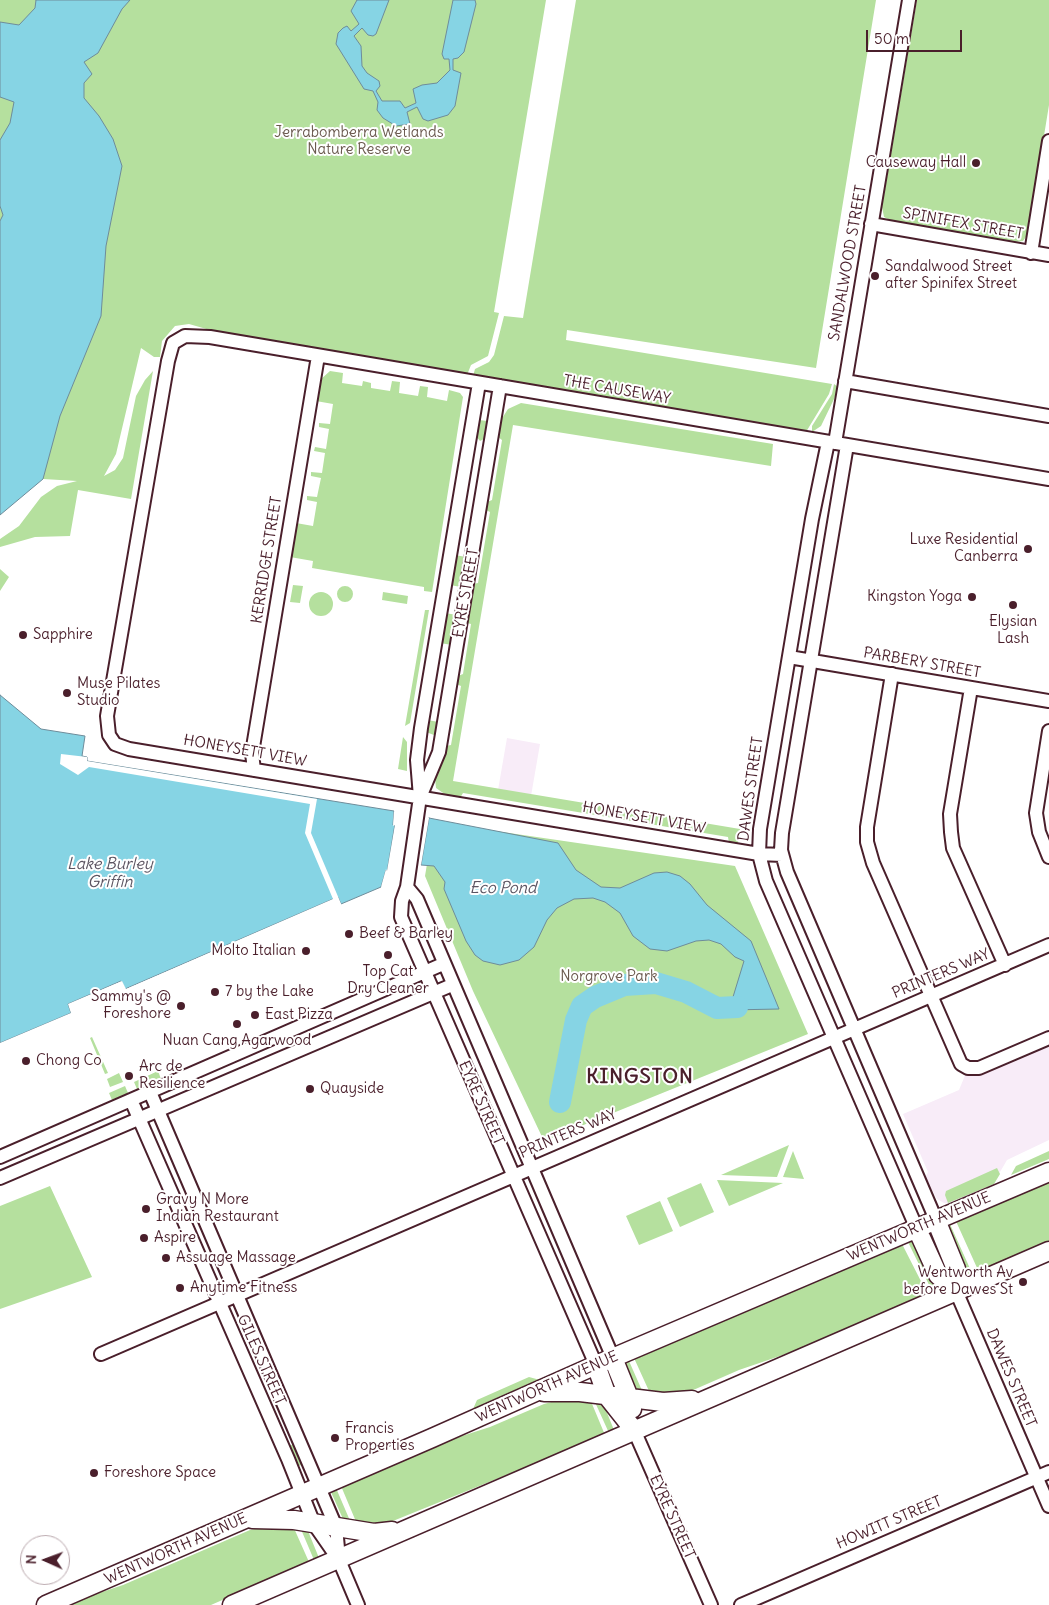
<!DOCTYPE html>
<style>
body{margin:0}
#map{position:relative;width:1049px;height:1605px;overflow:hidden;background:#fff;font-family:Delius,sans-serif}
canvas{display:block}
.north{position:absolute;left:20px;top:1535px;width:50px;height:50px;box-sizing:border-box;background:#fff;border:1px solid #b7a5aa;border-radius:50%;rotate:272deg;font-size:14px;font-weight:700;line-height:20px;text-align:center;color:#4a1f2b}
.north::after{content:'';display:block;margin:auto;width:18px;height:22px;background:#4a1f2b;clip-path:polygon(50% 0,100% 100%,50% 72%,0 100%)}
.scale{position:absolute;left:866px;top:30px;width:96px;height:22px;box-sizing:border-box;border:2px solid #4a1f2b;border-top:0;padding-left:6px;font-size:15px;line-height:18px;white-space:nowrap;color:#4a1f2b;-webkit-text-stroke:4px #fff;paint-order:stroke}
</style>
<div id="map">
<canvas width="1049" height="1605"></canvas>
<div class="north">N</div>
<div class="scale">50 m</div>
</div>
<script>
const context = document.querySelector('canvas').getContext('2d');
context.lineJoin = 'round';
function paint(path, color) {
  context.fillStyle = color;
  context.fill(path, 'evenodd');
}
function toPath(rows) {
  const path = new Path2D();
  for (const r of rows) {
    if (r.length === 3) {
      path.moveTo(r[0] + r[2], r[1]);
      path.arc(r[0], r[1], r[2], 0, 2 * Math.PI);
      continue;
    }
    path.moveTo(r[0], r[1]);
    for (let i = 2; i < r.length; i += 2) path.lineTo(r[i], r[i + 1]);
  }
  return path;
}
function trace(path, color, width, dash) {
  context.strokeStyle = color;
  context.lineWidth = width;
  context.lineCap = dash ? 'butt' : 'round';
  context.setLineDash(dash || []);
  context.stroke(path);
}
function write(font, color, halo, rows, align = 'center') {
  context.font = font + ' Delius,sans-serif';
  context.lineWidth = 4;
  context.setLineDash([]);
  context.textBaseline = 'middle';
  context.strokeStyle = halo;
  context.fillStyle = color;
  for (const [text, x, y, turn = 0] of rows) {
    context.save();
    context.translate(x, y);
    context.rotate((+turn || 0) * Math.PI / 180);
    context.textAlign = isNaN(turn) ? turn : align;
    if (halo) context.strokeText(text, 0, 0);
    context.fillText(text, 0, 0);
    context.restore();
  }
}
paint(toPath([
 [507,738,540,744,531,796,498,790],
 [1049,1044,1049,1140,1007,1160,993,1184,952,1203,944,1203,937,1199,925,1178,928,1172,903,1114,959,1090,966,1073]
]), '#f8ecf8');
paint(toPath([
 [0,0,546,0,494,312,499,313,488,356,471,365,467,375,224,334,189,324,175,326,162,341,160,357,154,357,141,348,116,454,104,476,115,470,123,458,136,396,145,380,153,371,131,499,78,490,70,536,35,537,0,547,0,539,19,526,41,497,57,486,77,481,43,479,31,482,0,510],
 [576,0,876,0,816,368,567,330,566,340,832,384,829,394,806,432,473,376,475,369,489,362,494,355,504,316,523,318],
 [917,0,1049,0,1049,105,1028,234,1023,241,1015,242,894,222,884,217,882,207],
 [330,371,343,373,342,383,362,386,363,381,371,383,371,388,390,391,392,381,400,382,399,393,418,396,420,386,428,387,427,397,447,401,449,390,460,393,463,397,432,592,424,591,424,587,312,568,313,561,290,557,296,523,313,526,317,502,307,500,307,496,317,497,321,478,311,476,311,472,322,473,325,453,314,451,315,447,326,449,329,429,319,427,319,423,330,424,333,404,316,401,320,380],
 [834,384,838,387,834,399,821,426,812,432,812,426,832,394],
 [521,403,773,444,771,466,513,425,453,781,740,829,738,843,729,843,728,837,463,793,460,798,446,795,436,788,435,778,446,746,451,745,461,686,456,684,458,676,463,674,471,624,467,623,473,584,478,583,490,512,486,510,487,502,492,500,502,440,498,437,501,420,508,409],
 [479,420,487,421,484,439,480,441,476,436],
 [455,555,466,557,461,587,450,585],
 [0,569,9,577,0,591],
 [293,585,303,586,300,603,290,602],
 [345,594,8],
 [383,592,408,596,407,604,382,600],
 [321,604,12],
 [425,610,429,610,410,723,405,726],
 [445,613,457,615,452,645,440,643],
 [427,720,439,722,437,731,434,735,426,732],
 [403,737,407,742,407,771,398,769],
 [434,822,735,866,808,1034,544,1141,473,991,425,876],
 [92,1037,108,1073,105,1074,90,1038],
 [158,1071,161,1079,137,1089,134,1082],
 [119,1073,123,1082,110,1087,107,1079],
 [125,1086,128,1093,112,1100,109,1093],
 [789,1145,777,1177,721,1175],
 [793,1151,804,1179,783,1177],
 [1049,1151,1049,1159,1011,1175,1016,1166],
 [997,1168,1000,1174,994,1184,948,1203,945,1195,946,1191],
 [1049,1179,1049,1243,981,1272,978,1270,955,1219],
 [717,1180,783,1183,729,1206],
 [701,1183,714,1212,680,1227,667,1198],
 [50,1186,92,1277,0,1309,0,1206],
 [660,1201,673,1231,639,1245,626,1216],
 [949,1222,972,1273,968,1274,964,1270,946,1223],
 [907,1240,912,1240,917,1245,935,1288,933,1293],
 [901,1242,928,1295,809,1346,739,1370,691,1391,677,1395,652,1397,649,1391,634,1358],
 [629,1361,644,1395,636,1393,624,1365],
 [529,1377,540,1380,473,1409,477,1400],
 [566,1398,590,1399,605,1435,388,1523,357,1524,341,1486,437,1444,490,1427,544,1404],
 [594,1400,603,1403,614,1430,609,1433],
 [291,1445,295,1445,304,1464,296,1467,289,1449],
 [336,1488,351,1523,343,1519,331,1492],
 [293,1526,309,1562,211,1605,63,1605,123,1585,250,1530,264,1527],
 [300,1527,308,1531,319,1558,314,1560]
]), '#b5e09e');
const water = toPath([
 [36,0,130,0,122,9,98,53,84,62,92,74,84,83,84,98,99,116,113,139,122,166,106,246,101,316,60,416,43,479,0,515,0,221,3,215,0,206,0,140,10,123,14,102,0,97,0,22,19,25,35,8,36,0],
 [357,0,389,0,376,34,373,36,368,35,362,28,354,36,361,46,362,66,367,73,379,81,380,86,376,91,382,101,400,101,405,108,416,103,413,89,422,85,437,83,450,70,449,59,444,59,442,54,453,0,475,0,476,4,464,52,458,58,453,59,453,70,461,73,455,106,448,115,428,121,423,119,417,107,407,112,410,124,396,126,383,118,377,110,378,102,373,91,364,89,336,44,338,33,343,28,347,26,351,31,359,24,351,11,357,0],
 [0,695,41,729,85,736,82,756,87,757,87,761,394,811,393,825,395,824,387,872,386,870,381,887,341,904,338,897,333,899,125,989,121,981,68,1004,71,1013,0,1043,0,695],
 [429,818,558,843,576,870,601,887,620,888,654,873,667,872,680,876,690,884,707,905,751,941,779,1009,729,1010,744,961,735,957,721,944,709,940,696,941,667,951,650,949,633,936,620,913,605,902,593,898,574,899,557,908,547,920,534,947,519,960,500,965,483,961,475,955,466,941,444,889,445,882,434,866,421,865,429,818]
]);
paint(water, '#86d4e4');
trace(water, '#6e8c9a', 1);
paint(toPath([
 [61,754,87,757,87,761,317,799,311,833,342,906,337,901,334,902,126,992,120,984,71,1005,73,1015,0,1046,0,1043,71,1013,68,1004,122,981,126,989,333,899,305,833,310,804,89,767,78,775,60,764],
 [394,811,396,812,395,822,398,825,390,873,387,875,384,886,381,887,386,869,387,871,395,825,393,826],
 [427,817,429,818,421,865,419,864]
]), '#fff');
trace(toPath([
 [560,1102,576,1020,582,1006,595,997,624,985,656,983,686,992,717,1008,737,1007]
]), '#86d4e4', 22);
const minor = toPath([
 [871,224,1049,255],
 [1031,253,1049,141],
 [845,381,1049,416],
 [479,383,421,728,417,760,420,797,407,887,402,901,401,917,596,1365],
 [828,442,812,519,760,829,759,854,766,881,917,1229],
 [835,443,909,0],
 [847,445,782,833,781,850,787,872,936,1220],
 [789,657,1049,701],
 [892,674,867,827,867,842,873,863,961,1064,968,1068,979,1068,1049,1038],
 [971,688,950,814,951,832,953,848,1005,965],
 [1049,731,1036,813,1039,832,1049,857],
 [254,770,252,753,318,356],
 [421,795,439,752,500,386],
 [782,855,759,854,129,749,115,744,109,735,107,716,168,361,173,343,185,336,210,337,1049,479],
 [407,887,417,899,613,1358],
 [150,1092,336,1527,339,1559],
 [131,1100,288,1459,314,1524,339,1560,358,1605],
 [0,1157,443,964],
 [0,1178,452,985],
 [956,1291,1049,1506],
 [101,1354,1049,945],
 [634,1430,711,1605],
 [741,1605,1049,1472]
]);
const secondary = toPath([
 [917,1229,938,1275,956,1291,956,1269,936,1220],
 [613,1358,630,1400,632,1409],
 [596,1365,607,1396,634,1430],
 [544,1392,580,1392,663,1402,692,1400],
 [252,1519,294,1520,374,1533,392,1531],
 [46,1605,432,1438,596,1365,1049,1172],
 [232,1605,1049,1251]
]);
trace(minor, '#4a1f2b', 16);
trace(secondary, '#4a1f2b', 21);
trace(minor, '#fff', 12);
trace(secondary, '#fff', 18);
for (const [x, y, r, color] of [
 [976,163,5,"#4a1f2b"],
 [875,276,5,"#4a1f2b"],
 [1028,549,5,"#4a1f2b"],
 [972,597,5,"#4a1f2b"],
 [1013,605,5,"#4a1f2b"],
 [23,635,5,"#4a1f2b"],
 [67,693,5,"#4a1f2b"],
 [349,934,5,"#4a1f2b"],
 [306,951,5,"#4a1f2b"],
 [388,955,5,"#4a1f2b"],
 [215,992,5,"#4a1f2b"],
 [181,1006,5,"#4a1f2b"],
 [255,1015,5,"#4a1f2b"],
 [237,1024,5,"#4a1f2b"],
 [26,1061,5,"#4a1f2b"],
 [129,1076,5,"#4a1f2b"],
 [310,1089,5,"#4a1f2b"],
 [146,1209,5,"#4a1f2b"],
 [144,1238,5,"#4a1f2b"],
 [166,1258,5,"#4a1f2b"],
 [1023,1282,5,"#4a1f2b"],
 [180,1288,5,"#4a1f2b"],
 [335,1438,5,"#4a1f2b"],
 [94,1473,5,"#4a1f2b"]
]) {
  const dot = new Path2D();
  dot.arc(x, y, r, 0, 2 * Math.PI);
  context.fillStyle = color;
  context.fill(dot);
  trace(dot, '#fff', 2);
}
write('15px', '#6a594e', '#fff', [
 ["Jerrabomberra Wetlands",359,133],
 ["Nature Reserve",359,150],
 ["Norgrove Park",609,977]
]);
write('15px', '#4a1f2b', '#fff', [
 ["Causeway Hall",966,163,"right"],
 ["Sandalwood Street",885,267],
 ["after Spinifex Street",885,284],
 ["Luxe Residential",1018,540,"right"],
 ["Canberra",1018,557,"right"],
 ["Kingston Yoga",962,597,"right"],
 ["Elysian",1013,622,"center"],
 ["Lash",1013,639,"center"],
 ["Sapphire",33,635],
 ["Muse Pilates",77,684],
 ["Studio",77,701],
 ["Beef & Barley",359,934],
 ["Molto Italian",296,951,"right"],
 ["Top Cat",388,972,"center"],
 ["Dry Cleaner",388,989,"center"],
 ["7 by the Lake",225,992],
 ["Sammy's @",171,997,"right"],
 ["Foreshore",171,1014,"right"],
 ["East Pizza",265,1015],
 ["Nuan Cang Agarwood",237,1041,"center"],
 ["Chong Co",36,1061],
 ["Arc de",139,1067],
 ["Resilience",139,1084],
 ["Quayside",320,1089],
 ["Gravy N More",156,1200],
 ["Indian Restaurant",156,1217],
 ["Aspire",154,1238],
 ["Assuage Massage",176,1258],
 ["Wentworth Av",1013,1273,"right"],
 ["before Dawes St",1013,1290,"right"],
 ["Anytime Fitness",190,1288],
 ["Francis",345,1429],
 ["Properties",345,1446],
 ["Foreshore Space",104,1473]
], 'left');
write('15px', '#4a1f2b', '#fff', [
 ["SPINIFEX STREET",963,224,10],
 ["SANDALWOOD STREET",848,263,-80],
 ["THE CAUSEWAY",617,390,10],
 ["KERRIDGE STREET",267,560,-81],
 ["EYRE STREET",466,593,-80],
 ["PARBERY STREET",922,663,10],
 ["HONEYSETT VIEW",245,751,10],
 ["DAWES STREET",751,789,-82],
 ["HONEYSETT VIEW",644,818,10],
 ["PRINTERS WAY",941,974,-23],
 ["EYRE STREET",481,1103,66],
 ["PRINTERS WAY",568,1134,-23],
 ["WENTWORTH AVENUE",919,1227,-23],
 ["GILES STREET",261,1360,66],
 ["DAWES STREET",1011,1378,67],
 ["WENTWORTH AVENUE",547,1387,-24],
 ["EYRE STREET",672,1517,66],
 ["HOWITT STREET",889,1523,-23],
 ["WENTWORTH AVENUE",176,1549,-24]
]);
write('italic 16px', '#5c5562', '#fff', [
 ["Lake Burley",110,864],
 ["Griffin",110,882],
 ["Eco Pond",503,888]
]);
context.letterSpacing = '1px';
write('bold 20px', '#4a1f2b', '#fff', [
 ["KINGSTON",640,1077]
]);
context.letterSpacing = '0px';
</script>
